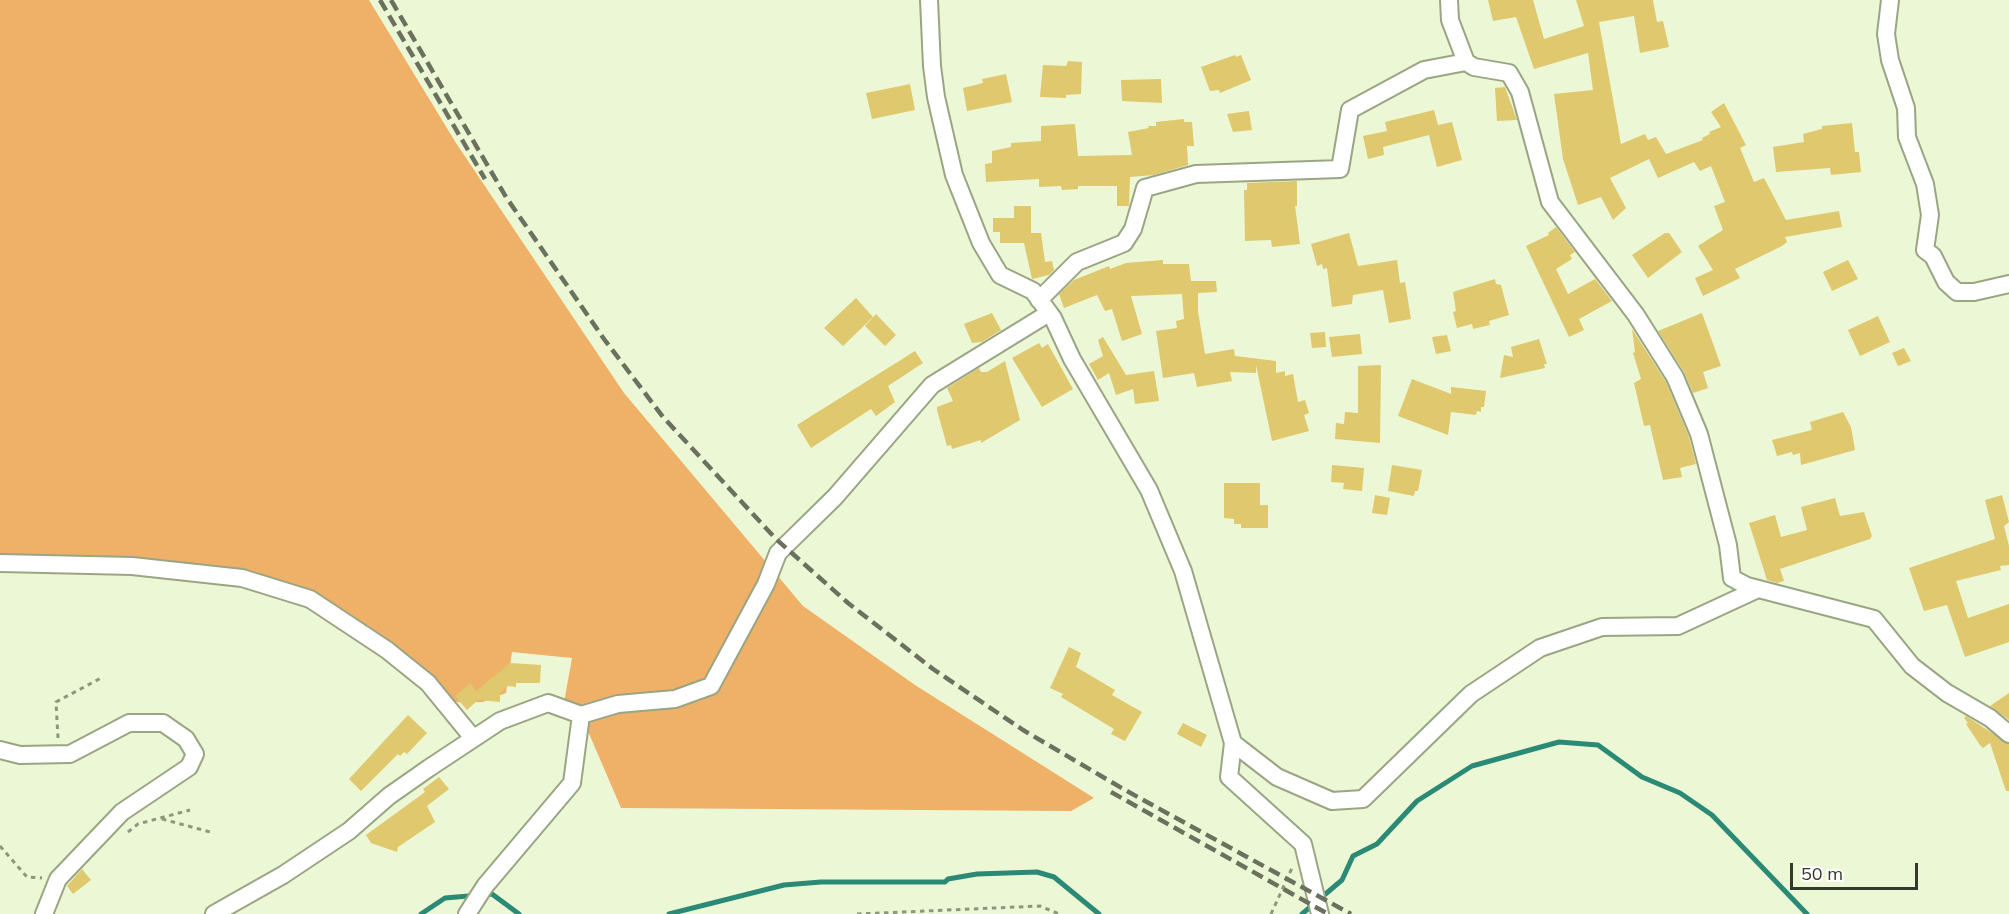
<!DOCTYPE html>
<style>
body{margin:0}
#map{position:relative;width:2009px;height:914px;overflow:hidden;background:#ecf8d5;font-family:Mulish,sans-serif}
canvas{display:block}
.scale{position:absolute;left:1790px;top:863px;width:128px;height:27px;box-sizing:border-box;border:3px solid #35392c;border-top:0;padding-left:8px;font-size:18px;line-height:21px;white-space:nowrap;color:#35392c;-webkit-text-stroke:4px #fff;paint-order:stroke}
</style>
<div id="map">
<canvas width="2009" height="914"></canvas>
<div class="scale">50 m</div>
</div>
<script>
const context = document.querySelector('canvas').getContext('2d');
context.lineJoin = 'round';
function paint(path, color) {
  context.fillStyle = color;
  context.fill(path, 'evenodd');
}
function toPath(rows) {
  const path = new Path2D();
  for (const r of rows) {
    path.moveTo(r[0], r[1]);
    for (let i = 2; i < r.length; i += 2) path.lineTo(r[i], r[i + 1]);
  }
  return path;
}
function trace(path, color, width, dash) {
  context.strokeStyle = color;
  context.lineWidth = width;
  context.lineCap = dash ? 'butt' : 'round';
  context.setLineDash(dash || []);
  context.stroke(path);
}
paint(toPath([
 [0,0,369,0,456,143,624,393,803,606,915,685,1094,798,1071,811,621,808,581,715,563,708,572,658,512,652,506,693,483,702,445,702,331,613,243,578,0,563]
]), '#efb068');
trace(toPath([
 [421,914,445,898,492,894,519,914],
 [669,914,784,885,821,882,945,882,948,879,977,874,1037,872,1054,877,1099,914],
 [1302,914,1342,880,1353,856,1377,844,1417,801,1472,766,1559,742,1598,745,1642,777,1680,793,1712,815,1807,914]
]), '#2a8a75', 5);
paint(toPath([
 [1488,0,1533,0,1544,39,1584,26,1576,0,1653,0,1657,22,1663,21,1669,47,1640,53,1634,16,1599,22,1621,144,1645,134,1648,140,1656,137,1666,154,1703,140,1702,138,1710,134,1709,132,1721,127,1711,112,1724,103,1746,145,1740,148,1754,182,1764,178,1786,220,1839,211,1842,227,1785,237,1787,242,1782,246,1735,269,1740,278,1703,296,1695,278,1713,270,1698,246,1723,230,1714,206,1725,202,1711,166,1700,171,1694,162,1658,178,1649,159,1610,178,1626,208,1613,220,1601,197,1578,205,1563,159,1554,94,1593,90,1588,53,1534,69,1516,17,1493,21],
 [1235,55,1236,57,1241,55,1251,80,1220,93,1219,90,1210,91,1201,67],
 [1068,61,1082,62,1081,94,1066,95,1066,98,1040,97,1043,65,1066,66],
 [1006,74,1012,102,967,111,963,88,983,83,982,79],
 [1161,79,1162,103,1122,101,1121,80],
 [910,84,915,110,872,119,866,93],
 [1505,87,1517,120,1497,121,1495,88],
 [1434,110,1438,125,1452,122,1462,160,1437,167,1429,135,1383,147,1384,155,1368,159,1363,136,1387,131,1385,122],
 [1249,111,1252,130,1233,132,1227,114],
 [1184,119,1184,122,1192,122,1194,146,1187,146,1188,165,1154,175,1130,177,1129,206,1117,206,1117,186,1078,186,1078,189,1062,190,1061,186,1039,187,1039,179,986,182,985,164,992,163,992,151,1011,147,1011,143,1041,141,1041,126,1075,124,1078,156,1132,155,1128,132,1149,128,1148,126,1156,126,1156,122],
 [1852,123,1855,152,1859,152,1861,172,1831,175,1830,168,1776,172,1773,147,1804,142,1803,134,1822,129,1822,126],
 [1297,181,1297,206,1295,206,1300,244,1272,247,1271,240,1245,241,1244,190,1247,190,1247,183],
 [1014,206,1031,206,1031,233,1041,233,1045,262,1052,261,1054,270,1049,275,1032,279,1024,243,1000,243,1000,232,993,232,993,218,1014,218],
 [1556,227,1575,252,1570,255,1572,259,1556,269,1568,294,1595,279,1612,301,1579,319,1584,330,1569,337,1526,246,1549,235,1548,233],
 [1349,233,1358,266,1397,260,1400,283,1405,282,1411,319,1389,323,1383,290,1353,295,1352,304,1332,307,1327,268,1323,269,1322,264,1317,266,1311,244],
 [1665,233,1669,233,1682,252,1648,278,1632,255],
 [1163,260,1163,264,1189,264,1191,281,1216,281,1217,292,1198,293,1198,311,1205,354,1234,349,1235,356,1276,361,1276,373,1285,371,1285,376,1293,374,1298,402,1305,400,1309,413,1304,415,1309,431,1272,441,1256,365,1256,373,1230,372,1232,381,1197,387,1194,373,1163,378,1156,331,1177,328,1176,321,1184,319,1182,294,1131,296,1142,334,1122,341,1112,309,1105,311,1097,295,1064,308,1059,294,1074,280,1109,266,1110,269,1126,263],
 [1848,260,1858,279,1832,291,1823,272],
 [1495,279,1496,284,1501,285,1509,315,1489,321,1490,325,1473,329,1472,324,1457,328,1453,312,1456,311,1453,292],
 [856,298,873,317,843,346,824,328],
 [992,313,1001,330,982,342,972,343,964,324],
 [1702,313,1721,366,1703,372,1708,388,1693,393,1684,372,1658,331],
 [876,314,896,335,885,346,865,326],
 [1878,316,1890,342,1860,356,1848,330],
 [1632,329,1666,382,1689,437,1696,464,1680,468,1682,477,1663,480,1650,425,1644,426,1634,383,1641,379,1633,353,1635,352],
 [1325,332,1326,347,1312,348,1310,333],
 [1360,334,1362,354,1332,357,1329,337],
 [1447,335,1451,351,1436,354,1432,337],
 [1103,337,1126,375,1154,371,1159,401,1135,404,1133,389,1116,395,1109,373,1098,380,1089,364,1103,356,1098,340],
 [1539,339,1547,364,1544,364,1545,368,1500,378,1504,355,1513,357,1511,347],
 [1039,343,1042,348,1048,344,1073,389,1042,407,1012,358],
 [1904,348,1911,361,1898,366,1892,353],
 [915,351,923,363,888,386,895,402,876,416,871,409,811,448,797,425],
 [1005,361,1020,420,981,443,981,440,952,449,951,445,947,446,937,410,937,407,953,401,947,388,979,368,981,372,987,372],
 [1381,365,1380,443,1335,439,1336,423,1344,424,1345,412,1358,413,1358,366],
 [1412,379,1451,394,1451,387,1486,391,1484,407,1481,407,1481,412,1477,411,1476,415,1451,412,1448,435,1398,416],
 [1843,412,1851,427,1855,450,1801,465,1800,453,1793,455,1792,452,1777,456,1772,440,1812,430,1810,422],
 [1332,465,1364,468,1362,491,1343,489,1344,483,1331,482],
 [1392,465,1422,470,1418,491,1415,491,1414,496,1388,491],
 [1224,483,1260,483,1260,505,1268,505,1268,528,1241,528,1241,524,1234,524,1234,519,1224,518],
 [1375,495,1390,498,1387,515,1372,513],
 [2002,495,2009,522,2004,526,2009,546,2009,565,2000,566,2001,570,1956,581,1968,618,2009,604,2009,642,1965,657,1947,605,1924,611,1909,568,1995,539,1985,500],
 [1835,498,1840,516,1864,512,1872,536,1870,539,1780,569,1784,581,1777,583,1767,580,1749,523,1775,515,1781,537,1807,530,1801,507],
 [1069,647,1081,653,1076,667,1115,690,1112,695,1142,712,1125,741,1111,734,1114,729,1061,697,1063,694,1050,688],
 [510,663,541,665,540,683,516,683,516,687,508,686,500,693,500,702,478,700,467,710,455,696,470,683,476,691],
 [2009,693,2009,720,1990,706],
 [408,715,427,733,407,754,404,752,400,756,398,754,361,791,349,779],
 [1966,716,2009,744,2009,791,2006,791,1990,743,1983,748,1980,745,1966,724,1968,723,1964,718],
 [1183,723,1207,735,1201,747,1177,734],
 [439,777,449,789,427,806,435,822,398,847,397,852,371,843,366,835,425,792,423,789],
 [82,869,91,880,73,894,67,886]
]), '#dfc86d');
const minor = toPath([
 [929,0,932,66,936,97,954,175,981,243,1000,275,1033,291,1053,318,1072,359,1149,490,1183,571,1233,743,1229,777,1303,844,1320,914],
 [1449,0,1450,20,1466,62,1474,67,1509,73,1520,92,1550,202,1636,315,1675,377,1699,434,1728,545,1732,578,1747,586,1874,619,1912,666,1947,693,1990,718,2009,734],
 [1890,0,1886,34,1890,60,1906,108,1907,137,1925,184,1930,215,1925,250,1933,256,1946,282,1957,292,1974,292,2009,284],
 [1039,300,1077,262,1124,243,1133,229,1145,188,1196,174,1340,169,1350,110,1424,70,1466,62],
 [0,563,132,566,242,578,310,599,387,650,428,683,473,738],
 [1233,743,1277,777,1332,801,1363,799,1471,694,1540,648,1602,627,1678,626,1758,589],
 [0,750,20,755,70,754,129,723,163,723,186,739,195,754,189,767,122,812,58,879,44,914],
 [214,914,283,875,349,831,389,796,429,768,500,721,548,703,581,715,618,704,675,699,711,686,766,584,778,553,784,547,835,497,932,385,1049,313],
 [467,914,485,886,572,783,581,715]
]);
trace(minor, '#9aa584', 20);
trace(toPath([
 [58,738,56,702,101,678],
 [162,819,214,833],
 [128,832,138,824,190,810],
 [0,846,27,877,42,878],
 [857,914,1040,906,1059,914],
 [1271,914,1292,868]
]), '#8e967e', 3, [4.5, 4.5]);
trace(minor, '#fff', 16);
trace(toPath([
 [380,0,485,179],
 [391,0,506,197,604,339,663,417,776,539,848,603,933,669,1023,730,1125,790,1351,914],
 [1111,792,1328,914]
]), '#6b715e', 4.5, [12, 6]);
</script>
